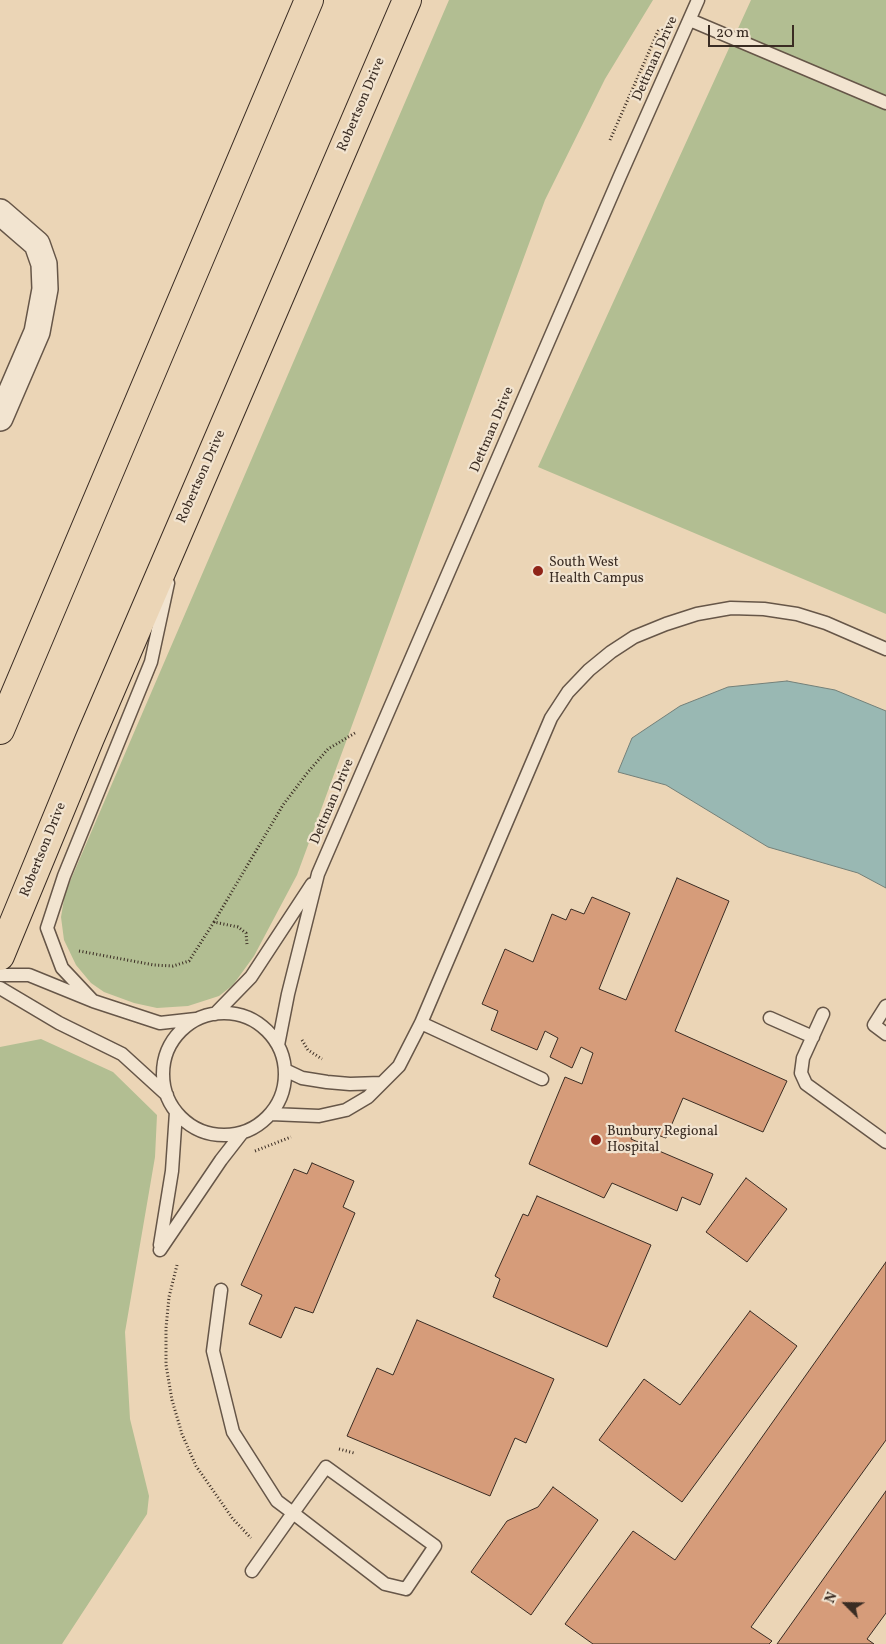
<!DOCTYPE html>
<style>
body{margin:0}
#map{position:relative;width:886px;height:1644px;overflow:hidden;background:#ebd5b6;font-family:Vollkorn,serif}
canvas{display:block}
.north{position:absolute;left:821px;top:1579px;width:50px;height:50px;-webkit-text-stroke:4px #f2e4d0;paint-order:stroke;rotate:293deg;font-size:14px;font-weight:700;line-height:20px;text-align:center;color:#3a2c23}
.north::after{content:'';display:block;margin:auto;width:18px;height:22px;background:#3a2c23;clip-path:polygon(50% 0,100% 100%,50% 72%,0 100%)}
.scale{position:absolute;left:708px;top:25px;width:86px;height:22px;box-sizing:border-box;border:2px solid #3a2c23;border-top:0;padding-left:6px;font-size:15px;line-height:18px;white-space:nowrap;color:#3a2c23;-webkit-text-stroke:4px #f2e4d0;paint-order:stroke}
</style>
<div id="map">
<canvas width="886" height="1644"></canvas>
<div class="north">N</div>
<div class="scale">20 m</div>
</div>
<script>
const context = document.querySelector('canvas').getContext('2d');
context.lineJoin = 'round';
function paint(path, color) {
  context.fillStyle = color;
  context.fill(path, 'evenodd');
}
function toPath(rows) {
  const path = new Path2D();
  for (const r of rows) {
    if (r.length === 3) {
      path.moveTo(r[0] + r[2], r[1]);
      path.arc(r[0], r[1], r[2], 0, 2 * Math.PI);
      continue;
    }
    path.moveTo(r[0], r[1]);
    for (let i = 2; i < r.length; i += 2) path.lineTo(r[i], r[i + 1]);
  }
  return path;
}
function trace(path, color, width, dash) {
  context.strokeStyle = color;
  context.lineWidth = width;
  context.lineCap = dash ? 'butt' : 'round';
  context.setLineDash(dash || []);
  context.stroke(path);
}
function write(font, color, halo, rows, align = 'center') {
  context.font = font + ' Vollkorn,serif';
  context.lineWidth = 4.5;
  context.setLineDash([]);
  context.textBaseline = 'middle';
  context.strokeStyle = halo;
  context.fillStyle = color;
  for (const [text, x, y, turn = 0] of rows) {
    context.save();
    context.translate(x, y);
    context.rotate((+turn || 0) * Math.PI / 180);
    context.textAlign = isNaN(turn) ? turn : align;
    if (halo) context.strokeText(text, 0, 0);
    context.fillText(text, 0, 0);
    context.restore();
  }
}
paint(toPath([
 [449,0,653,0,605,79,545,200,297,875,254,956,233,985,219,996,188,1006,157,1008,134,1003,104,992,91,983,76,965,64,940,61,917,65,893],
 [751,0,886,0,886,614,538,467],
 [41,1039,113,1072,157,1115,155,1157,125,1332,130,1419,149,1496,147,1514,62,1644,0,1644,0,1047]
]), '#b2be92');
const water = toPath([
 [787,681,835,690,886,711,886,888,858,873,768,847,666,785,618,772,632,738,680,706,728,687,787,681]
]);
paint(water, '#99b8b3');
trace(water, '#738079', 1);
const building = toPath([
 [677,878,729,901,675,1031,787,1081,763,1132,683,1098,666,1138,635,1127,631,1139,713,1174,700,1205,682,1197,677,1211,612,1183,604,1198,529,1164,565,1077,582,1084,593,1053,581,1047,572,1068,550,1057,558,1038,545,1031,537,1050,491,1030,498,1011,482,1004,505,949,533,962,552,914,566,920,571,909,584,914,592,897,630,913,599,989,626,1000,677,878],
 [312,1163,354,1181,343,1207,355,1213,313,1313,295,1307,281,1338,249,1324,262,1295,241,1285,294,1169,307,1174,312,1163],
 [746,1178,787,1209,747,1262,706,1232,746,1178],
 [537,1196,651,1245,607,1347,493,1297,500,1279,495,1276,523,1214,528,1216,537,1196],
 [886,1262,886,1440,751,1627,772,1641,769,1644,593,1644,565,1624,633,1531,675,1560,886,1262],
 [750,1311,797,1346,682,1502,599,1440,644,1379,680,1405,750,1311],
 [417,1320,554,1379,526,1443,515,1438,490,1496,347,1436,377,1368,393,1375,417,1320],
 [553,1487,598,1520,531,1615,471,1572,507,1521,538,1507,553,1487],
 [886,1491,886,1613,867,1639,874,1644,777,1644,886,1491]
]);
paint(building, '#d69c7a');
trace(building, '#3a2c23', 1);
const service = toPath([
 [690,20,886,103],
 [0,975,29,975,93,1001,160,1023,196,1019],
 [0,988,59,1023,122,1054,167,1095],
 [93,1001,62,968,47,928,64,876,151,662,168,583],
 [886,1006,874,1025,886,1034],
 [224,1074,61],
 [215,1014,251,977,312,884],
 [823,1014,803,1058,801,1073,806,1084,886,1142],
 [770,1018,813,1037],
 [421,1023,542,1079],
 [278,1045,288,994,318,874,620,176,698,0],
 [285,1070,302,1078,327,1082,350,1084,381,1083],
 [271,1114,319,1116,346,1110,368,1097,399,1066,421,1023,551,718,568,692,589,670,611,652,634,637,666,624,697,614,731,608,764,609,797,614,826,623,886,649],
 [160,1245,172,1171,176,1112],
 [160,1250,221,1160,242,1133],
 [221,1290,213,1351,233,1432,277,1501,293,1513,385,1584,406,1589,435,1546,326,1467,293,1513,252,1571]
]);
const minor = toPath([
 [0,212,37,244,44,264,45,289,37,332,0,418]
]);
const trunk = toPath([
 [0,730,309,0],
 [0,956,90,738,407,0]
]);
trace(service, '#665648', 15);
trace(minor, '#665648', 28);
trace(trunk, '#3a2c23', 30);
trace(toPath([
 [610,140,659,29],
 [214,922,283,805,308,772,328,749,355,733],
 [79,951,154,965,173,966,189,961,214,922,238,927,246,933,247,944],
 [302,1040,308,1050,322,1059],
 [255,1151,291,1137],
 [177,1265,169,1297,166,1328,166,1365,172,1400,182,1434,196,1466,233,1519,251,1538],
 [339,1449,354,1453]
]), '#3a2c23', 3, [1, 2.5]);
trace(service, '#f2e4d0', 12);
trace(minor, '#f2e4d0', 25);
trace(trunk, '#ebd5b6', 28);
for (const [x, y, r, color] of [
 [538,571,6,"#8f2418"],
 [596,1140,6,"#8f2418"]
]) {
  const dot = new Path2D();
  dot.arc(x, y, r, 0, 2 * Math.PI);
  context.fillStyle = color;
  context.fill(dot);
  trace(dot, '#f2e4d0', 2);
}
write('14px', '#3a2c23', '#f2e4d0', [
 ["Dettman Drive",656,59,-66],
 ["Robertson Drive",362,105,-67],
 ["Dettman Drive",493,430,-67],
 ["Robertson Drive",202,477,-66],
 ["Dettman Drive",333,802,-67],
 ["Robertson Drive",44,850,-68]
]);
write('14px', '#3a2c23', '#f2e4d0', [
 ["South West",549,563],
 ["Health Campus",549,579],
 ["Bunbury Regional",607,1132],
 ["Hospital",607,1148]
], 'left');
</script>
